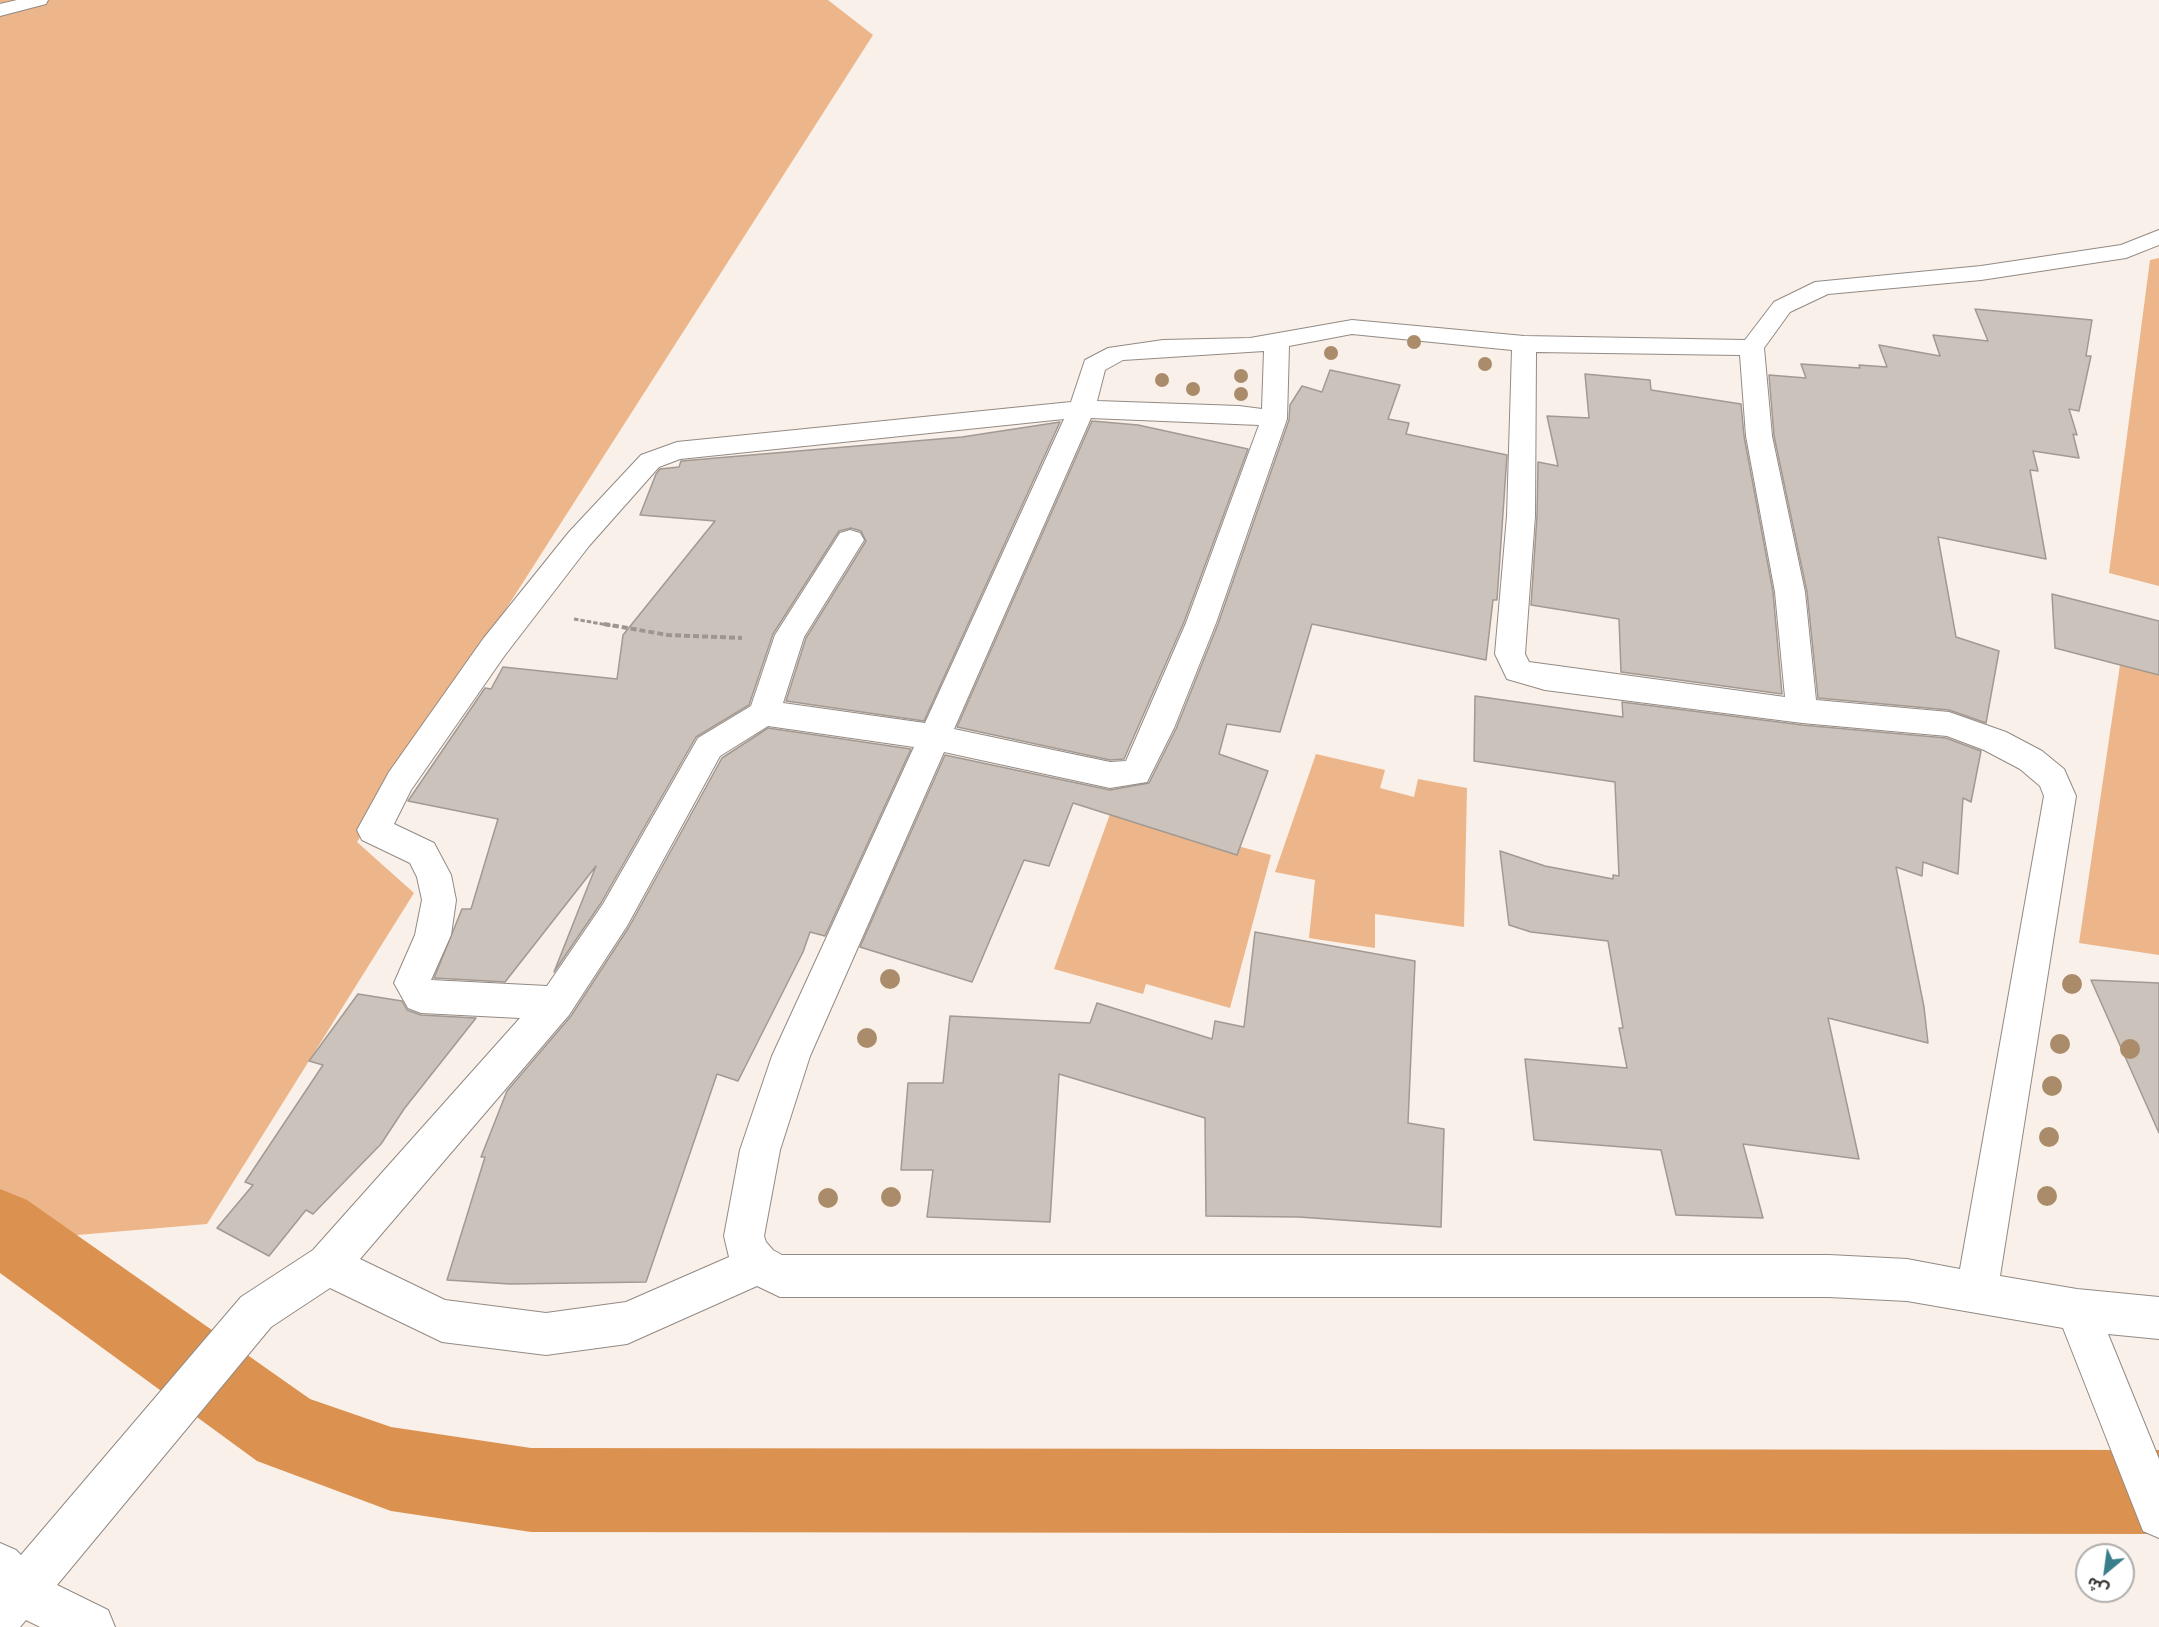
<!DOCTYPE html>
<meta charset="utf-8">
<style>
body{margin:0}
#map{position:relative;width:2159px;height:1627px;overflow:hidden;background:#f9f0e9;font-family:Inter,"Noto Sans Arabic",sans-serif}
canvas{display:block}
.north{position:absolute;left:2075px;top:1543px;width:60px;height:60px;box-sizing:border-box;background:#fff;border:2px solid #b0aead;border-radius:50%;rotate:209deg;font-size:16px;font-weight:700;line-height:24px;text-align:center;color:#393533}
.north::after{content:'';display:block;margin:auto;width:21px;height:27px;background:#387e8b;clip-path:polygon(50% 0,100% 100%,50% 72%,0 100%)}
</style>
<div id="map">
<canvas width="2159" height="1627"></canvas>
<div class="north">ش</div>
</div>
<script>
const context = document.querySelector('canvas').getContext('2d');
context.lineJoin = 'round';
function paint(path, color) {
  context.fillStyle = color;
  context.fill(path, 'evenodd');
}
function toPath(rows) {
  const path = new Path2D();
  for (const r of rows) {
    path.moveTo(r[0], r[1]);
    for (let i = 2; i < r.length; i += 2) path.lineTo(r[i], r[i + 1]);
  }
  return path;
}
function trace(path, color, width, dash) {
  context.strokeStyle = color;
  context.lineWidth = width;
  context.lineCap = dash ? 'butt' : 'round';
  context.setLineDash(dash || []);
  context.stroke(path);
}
paint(toPath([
 [0,0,828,0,873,35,357,842,414,893,207,1224,18,1240,0,1227],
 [2159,258,2159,586,2109,573,2150,260],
 [2120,665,2159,674,2159,955,2079,943],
 [1316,754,1385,770,1380,788,1414,797,1418,779,1467,788,1464,927,1375,914,1375,948,1309,938,1315,880,1275,872],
 [1118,792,1167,827,1271,855,1230,1008,1146,984,1143,994,1054,969]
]), '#ecb68a');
paint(toPath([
 [0,1189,27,1200,310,1399,391,1427,531,1448,2159,1450,2159,1534,531,1532,391,1511,257,1461,0,1273,0,1189]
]), '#db9250');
const building = toPath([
 [1975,309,2092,320,2086,356,2091,356,2079,411,2069,409,2077,435,2073,434,2079,458,2033,451,2038,471,2030,470,2046,559,1938,537,1956,637,1999,651,1986,723,1949,710,1818,698,1807,592,1774,436,1769,375,1806,378,1801,364,1860,368,1859,365,1887,367,1879,345,1940,356,1933,335,1988,341,1975,309],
 [1330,370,1400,385,1388,419,1409,423,1406,434,1507,455,1497,600,1493,600,1486,660,1312,624,1280,732,1227,724,1219,754,1268,771,1237,855,1073,803,1049,866,1024,860,972,982,860,947,945,755,1110,790,1149,783,1176,729,1218,624,1289,420,1290,405,1302,386,1322,392,1330,370],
 [1585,374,1650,380,1651,390,1741,404,1744,436,1773,592,1782,694,1621,672,1619,619,1531,605,1537,516,1538,462,1558,466,1547,416,1589,418,1585,374],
 [1092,421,1138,425,1248,449,1184,622,1124,759,1110,760,957,727,1092,421],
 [1060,422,924,721,786,701,806,638,866,541,861,531,851,528,839,531,773,634,749,705,696,737,601,903,554,972,596,866,505,982,434,978,462,909,471,909,498,819,408,801,485,688,491,689,503,667,617,679,623,635,715,521,640,515,656,474,660,469,679,467,681,461,962,437,1060,422],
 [2052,594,2159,621,2159,675,2055,648,2052,594],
 [1475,696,1623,717,1622,702,1802,725,1946,738,1981,751,1971,802,1963,798,1958,874,1923,862,1922,876,1896,867,1924,1007,1928,1043,1828,1018,1859,1159,1743,1144,1763,1218,1676,1215,1661,1150,1534,1140,1525,1059,1627,1068,1619,1028,1623,1028,1608,941,1531,932,1509,925,1500,851,1545,866,1613,879,1613,875,1619,876,1615,782,1474,761,1475,696],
 [768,728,911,749,825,936,810,932,803,952,738,1081,717,1074,646,1282,510,1284,447,1280,485,1157,481,1157,507,1091,571,1016,629,927,722,758,768,728],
 [1255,932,1415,961,1408,1123,1444,1129,1441,1227,1299,1217,1206,1216,1205,1118,1059,1074,1050,1222,927,1217,933,1170,901,1170,908,1083,943,1083,950,1016,1090,1023,1097,1003,1212,1039,1215,1021,1244,1027,1255,932],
 [2091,980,2159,983,2159,1133,2091,980],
 [358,994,402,1001,407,1010,421,1015,476,1018,404,1109,381,1144,313,1214,306,1210,269,1256,217,1228,253,1185,245,1182,323,1065,309,1061,358,994]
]);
paint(building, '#cbc2bc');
trace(building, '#a19992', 1.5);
const street = toPath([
 [17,0,48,0,46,4,0,16,0,4,17,0],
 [2159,230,2159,245,2126,258,1981,280,1828,294,1790,312,1764,348,1772,436,1805,592,1816,700,1949,712,2006,732,2042,751,2064,769,2076,796,2000,1276,2077,1289,2159,1297,2159,1339,2108,1334,2159,1459,2159,1538,2143,1531,2063,1328,1907,1301,1829,1297,780,1297,757,1286,627,1344,546,1355,442,1342,330,1288,271,1327,57,1585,108,1610,115,1627,40,1627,26,1620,20,1627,0,1627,0,1543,16,1550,21,1555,241,1297,313,1250,520,1018,421,1013,408,1008,394,983,415,935,422,900,417,877,410,863,362,840,357,830,389,772,483,639,569,532,641,455,677,442,1071,402,1085,360,1108,348,1163,340,1250,338,1352,320,1524,336,1745,340,1774,302,1815,282,1981,266,2121,245,2159,230],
 [1352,334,1512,350,1507,516,1495,654,1507,679,1545,690,1802,723,1947,736,1984,750,2020,769,2040,786,2044,796,1960,1269,1907,1259,1829,1255,782,1255,773,1250,766,1242,764,1236,780,1150,810,1056,944,752,1110,788,1147,782,1174,728,1216,623,1287,419,1289,346,1352,334],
 [1264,351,1262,409,1239,406,1097,401,1105,370,1123,360,1264,351],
 [1536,352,1740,355,1746,436,1775,592,1785,697,1529,662,1525,654,1535,516,1536,352],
 [1091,418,1259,425,1186,623,1126,761,1110,762,954,729,1091,418],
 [1064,419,925,723,783,703,804,637,864,540,860,533,850,530,840,533,775,635,751,706,698,738,603,904,547,986,431,980,451,935,456,900,451,875,434,843,394,824,411,790,505,655,589,546,659,467,680,459,1064,419],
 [768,726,914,747,772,1056,740,1150,724,1236,729,1257,626,1302,546,1313,445,1300,360,1259,569,1015,627,926,720,756,768,726]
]);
trace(street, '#938a84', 2);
trace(toPath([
 [574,619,613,626]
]), '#9c9591', 3, [4.5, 2]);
trace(toPath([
 [604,624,668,635,742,638]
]), '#9c9591', 4, [6, 3]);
paint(street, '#fff');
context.fillStyle = '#aa8c6b';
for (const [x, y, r] of [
 [1414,342,7],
 [1331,353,7],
 [1485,364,7],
 [1241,376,7],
 [1162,380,7],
 [1193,389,7],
 [1241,394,7],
 [890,979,10],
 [2072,984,10],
 [867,1038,10],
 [2060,1044,10],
 [2130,1049,10],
 [2052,1086,10],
 [2049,1137,10],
 [2047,1196,10],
 [891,1197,10],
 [828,1198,10]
]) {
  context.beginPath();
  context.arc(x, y, r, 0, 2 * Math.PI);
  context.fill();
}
</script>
